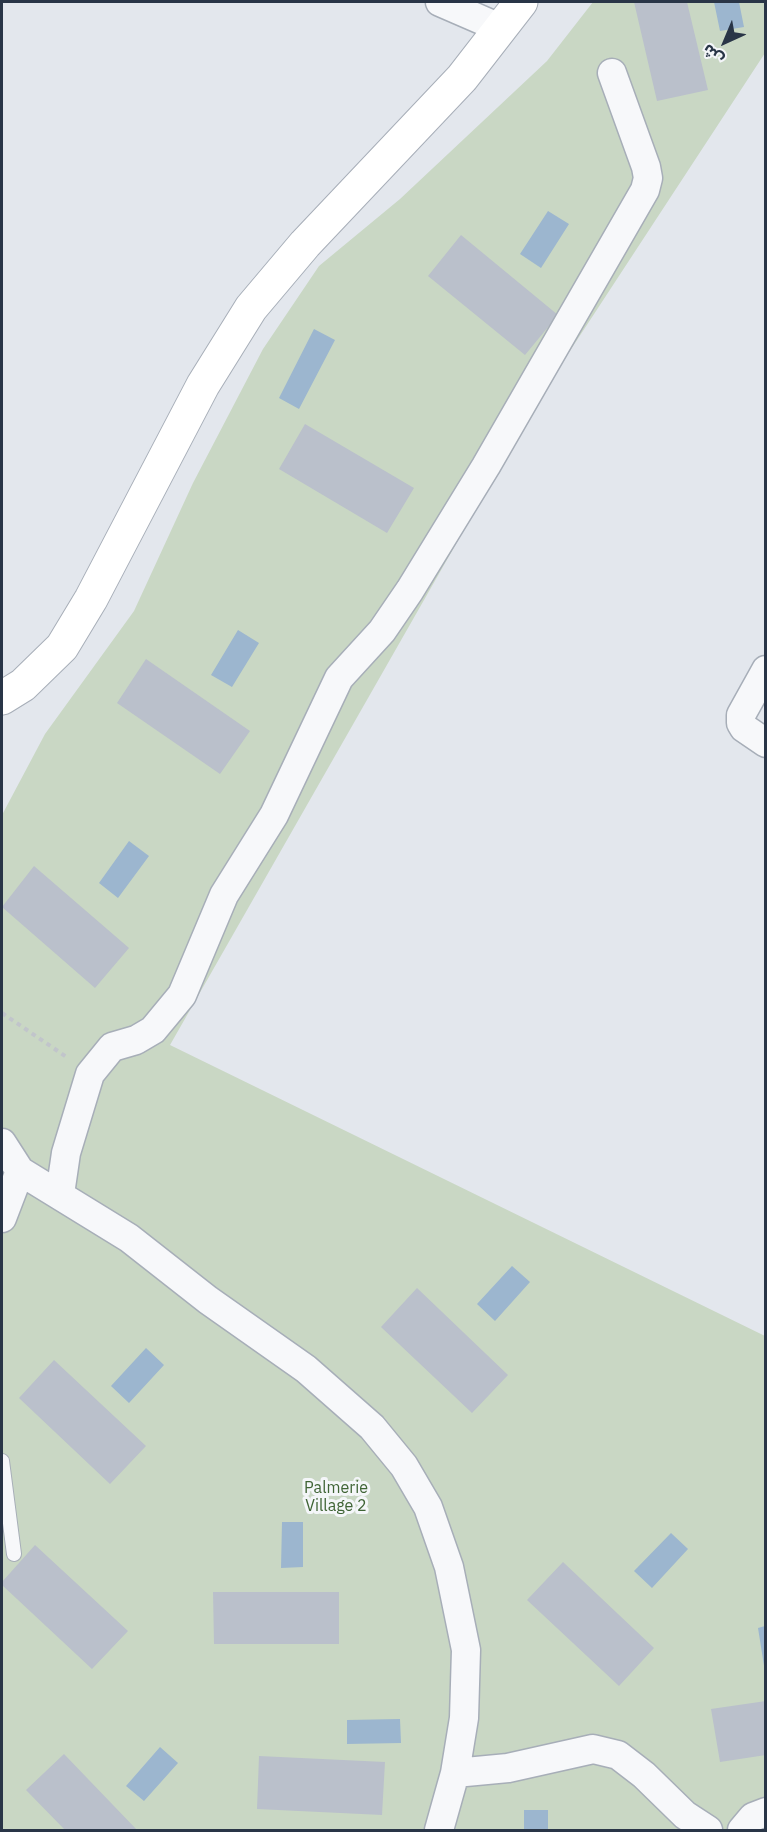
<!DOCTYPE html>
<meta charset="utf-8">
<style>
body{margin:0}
#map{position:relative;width:767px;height:1832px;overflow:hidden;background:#e3e7ed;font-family:"IBM Plex Sans","Noto Sans Arabic",sans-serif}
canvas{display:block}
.frame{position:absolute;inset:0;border:3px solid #293547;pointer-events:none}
.north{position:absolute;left:695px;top:12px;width:60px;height:60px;-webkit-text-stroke:4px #f4f6f9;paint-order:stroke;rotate:224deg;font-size:16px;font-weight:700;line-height:24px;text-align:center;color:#293547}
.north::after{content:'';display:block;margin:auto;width:21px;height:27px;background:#293547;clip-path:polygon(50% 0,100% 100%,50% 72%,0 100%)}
</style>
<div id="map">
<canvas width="767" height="1832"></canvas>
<div class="frame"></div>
<div class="north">ش</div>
</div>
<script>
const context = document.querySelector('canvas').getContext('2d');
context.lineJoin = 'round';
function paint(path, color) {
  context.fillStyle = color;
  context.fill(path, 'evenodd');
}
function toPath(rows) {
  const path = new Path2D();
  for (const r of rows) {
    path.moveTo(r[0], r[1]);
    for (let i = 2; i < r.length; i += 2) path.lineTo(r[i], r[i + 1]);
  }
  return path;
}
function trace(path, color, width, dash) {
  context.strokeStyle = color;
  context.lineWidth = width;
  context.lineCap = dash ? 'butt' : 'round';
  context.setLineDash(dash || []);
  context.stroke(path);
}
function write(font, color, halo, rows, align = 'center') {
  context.font = font + ' "IBM Plex Sans",sans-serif';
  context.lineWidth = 6;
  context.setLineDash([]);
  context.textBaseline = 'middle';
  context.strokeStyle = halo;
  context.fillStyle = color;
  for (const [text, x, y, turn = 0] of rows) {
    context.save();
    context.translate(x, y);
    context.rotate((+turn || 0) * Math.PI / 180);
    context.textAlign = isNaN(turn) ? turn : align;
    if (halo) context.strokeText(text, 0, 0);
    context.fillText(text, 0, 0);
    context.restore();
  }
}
paint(toPath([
 [593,2,765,2,765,53,541,395,170,1045,765,1336,765,1830,2,1830,2,815,45,734,134,611,193,483,263,349,319,266,400,199,547,61]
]), '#c9d7c4');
paint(toPath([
 [714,2,739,2,744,27,720,31],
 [548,211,569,224,541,268,520,254],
 [314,329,335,340,299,409,279,398],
 [238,630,259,643,232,687,211,675],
 [129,841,149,856,118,898,99,883],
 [512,1266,530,1282,495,1321,477,1304],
 [146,1348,164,1365,129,1403,111,1386],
 [282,1522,303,1522,303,1567,281,1568],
 [671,1533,688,1549,652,1588,634,1571],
 [765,1626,766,1626,765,1672,758,1628],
 [400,1719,401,1743,347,1744,347,1720],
 [160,1747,178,1763,144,1801,126,1786],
 [524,1810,548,1810,548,1830,524,1830]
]), '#9cb6cf');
paint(toPath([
 [634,2,687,2,708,90,657,101],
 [461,235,558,315,525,355,428,276],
 [305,424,414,488,387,533,279,469],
 [146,659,250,731,220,774,117,703],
 [34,866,129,948,95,988,2,907],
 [417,1288,508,1375,472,1413,381,1327],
 [54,1360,146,1446,110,1484,19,1398],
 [35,1545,128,1631,92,1669,2,1585,2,1582],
 [563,1562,654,1648,619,1686,527,1600],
 [213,1592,339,1592,339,1644,214,1644],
 [766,1701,766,1755,720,1762,711,1709],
 [64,1754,137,1830,65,1830,26,1790],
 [259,1756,385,1762,382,1815,257,1809]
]), '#bac0cb');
const lane = toPath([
 [2,1461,14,1554]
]);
const street = toPath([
 [440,2,500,28],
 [766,670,741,715,741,723,744,728,766,743],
 [2,1143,20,1171,2,1218],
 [20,1171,129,1238,208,1300,306,1369,372,1427,404,1466,428,1507,449,1567,466,1650,464,1718,455,1773,439,1830],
 [60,1194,66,1153,90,1074,112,1047,136,1040,153,1030,182,995,224,895,274,815,339,678,382,631,410,590,486,466,645,190,648,178,646,167,612,73],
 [455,1773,508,1768,593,1749,618,1755,644,1775,685,1815,708,1830],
 [742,1830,753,1817,766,1812]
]);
const secondary = toPath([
 [2,698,23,685,62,647,91,599,203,385,251,308,305,244,462,78,521,2]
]);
trace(lane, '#a7aeb8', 16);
trace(street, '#a7aeb8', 31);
trace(secondary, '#a7aeb8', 35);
trace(toPath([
 [2,1013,68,1058]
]), '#c1c5cb', 4, [4.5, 4.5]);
trace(lane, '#f7f8fa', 14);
trace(street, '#f7f8fa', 28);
trace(secondary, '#fff', 33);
write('16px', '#3f6435', '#f4f6f9', [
 ["Palmerie",336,1488],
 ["Village 2",336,1506]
]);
</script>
